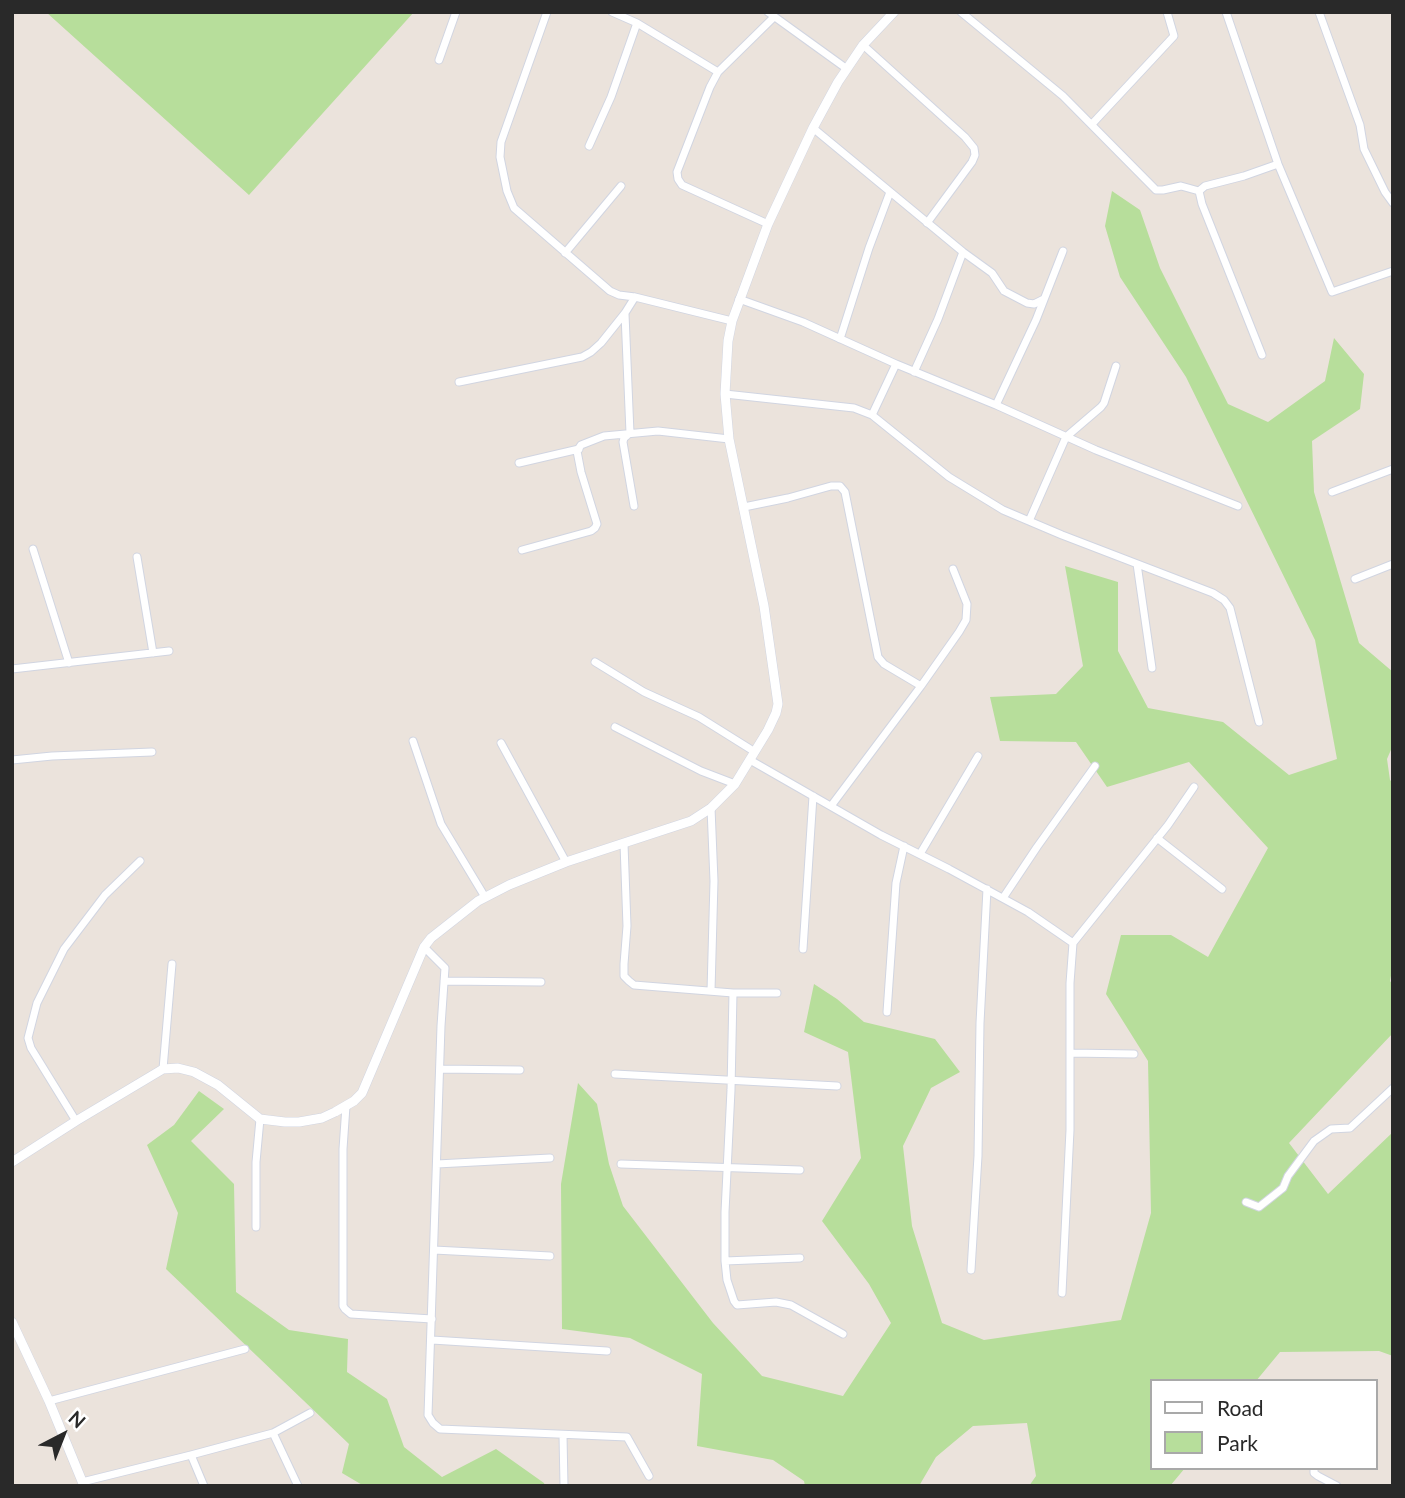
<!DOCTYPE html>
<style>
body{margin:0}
#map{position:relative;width:1405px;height:1498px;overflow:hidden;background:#ebe3dc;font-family:Lato,sans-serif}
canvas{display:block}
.frame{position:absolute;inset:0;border:14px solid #292929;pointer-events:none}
.legend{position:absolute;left:1150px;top:1379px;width:228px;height:91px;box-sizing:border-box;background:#fff;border:2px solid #a9a9a9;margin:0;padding:9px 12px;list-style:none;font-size:21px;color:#292929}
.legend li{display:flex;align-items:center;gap:14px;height:35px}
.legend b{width:35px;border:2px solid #a9a9a9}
.north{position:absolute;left:28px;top:1400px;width:70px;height:70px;-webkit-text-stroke:5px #fff;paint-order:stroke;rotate:42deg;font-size:19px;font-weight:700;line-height:28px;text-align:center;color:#292929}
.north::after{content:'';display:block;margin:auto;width:24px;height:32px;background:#292929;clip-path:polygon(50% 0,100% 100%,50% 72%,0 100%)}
</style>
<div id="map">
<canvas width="1405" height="1498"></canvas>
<div class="frame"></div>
<ul class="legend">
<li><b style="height:9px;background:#fff"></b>Road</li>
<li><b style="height:19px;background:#b7de9b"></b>Park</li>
</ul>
<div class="north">N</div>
</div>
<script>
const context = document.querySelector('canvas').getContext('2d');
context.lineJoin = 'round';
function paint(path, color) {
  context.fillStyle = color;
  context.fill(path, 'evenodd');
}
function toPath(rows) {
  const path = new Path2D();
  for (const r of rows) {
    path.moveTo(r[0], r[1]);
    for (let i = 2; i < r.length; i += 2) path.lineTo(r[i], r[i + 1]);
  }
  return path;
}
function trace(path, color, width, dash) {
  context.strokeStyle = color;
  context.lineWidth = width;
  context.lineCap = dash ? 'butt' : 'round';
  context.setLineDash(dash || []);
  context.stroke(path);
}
paint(toPath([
 [46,12,414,12,249,195],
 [1112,191,1140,210,1160,268,1228,404,1268,422,1325,381,1334,338,1364,374,1360,409,1312,441,1314,492,1359,643,1393,672,1393,745,1387,759,1390,780,1393,783,1393,965,1390,981,1393,985,1393,1033,1289,1143,1328,1194,1393,1132,1393,1356,1379,1351,1280,1352,1256,1381,1151,1381,1151,1468,1185,1468,1170,1486,1029,1486,1036,1476,1027,1423,973,1426,936,1457,919,1486,805,1486,804,1481,773,1460,697,1446,702,1374,630,1338,562,1329,561,1184,578,1083,597,1104,609,1164,623,1206,713,1323,762,1376,843,1396,891,1323,869,1284,822,1221,861,1158,848,1052,804,1032,814,984,837,999,864,1022,935,1039,960,1072,931,1088,903,1146,912,1226,942,1323,984,1340,1121,1320,1151,1213,1148,1061,1106,994,1121,935,1171,935,1208,957,1268,848,1189,762,1107,787,1076,742,1000,741,990,697,1056,694,1083,666,1065,566,1118,582,1118,651,1148,708,1223,722,1289,775,1337,759,1315,640,1186,377,1120,277,1105,226],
 [199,1091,224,1109,191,1141,234,1184,236,1292,289,1330,348,1339,347,1372,387,1399,404,1447,442,1477,496,1449,544,1483,545,1486,364,1486,342,1473,349,1444,166,1269,178,1213,147,1145,174,1125]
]), '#b7de9b');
const minor = toPath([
 [547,12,501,142,500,157,507,191,514,208,588,272,610,291,619,295,635,297,732,321],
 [612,12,637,23,718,72],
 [768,12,847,69],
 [961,12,1063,96,1156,190,1163,190,1181,186,1199,191,1202,204,1262,355],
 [1226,12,1278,164,1332,292,1393,271],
 [1319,12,1360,125,1364,149,1385,192,1393,203],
 [863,45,965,137,974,148,975,155,972,162,927,223],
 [439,60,456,12],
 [1092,124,1174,36,1167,12],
 [813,128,963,252,992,273,1004,291,1027,303,1034,304,1044,299],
 [589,146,611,97,637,23],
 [1199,191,1205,186,1244,176,1278,164],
 [768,224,682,185,678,179,677,172,710,87,718,72,774,17],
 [565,253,621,186],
 [739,299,803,322,896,364,996,405,1096,450,1238,506],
 [625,314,630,433,624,438,623,442,634,506],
 [840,339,869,248,890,192],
 [914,372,938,319,963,252],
 [459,382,582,357,591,352,601,343,625,313,635,297],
 [725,394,854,408,872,415,949,477,1003,510,1062,535,1213,593,1224,600,1230,608,1259,722],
 [996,405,1036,320,1063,251],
 [872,415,896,364],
 [519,463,579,449],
 [1332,492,1393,469],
 [744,507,788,498,831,486,840,486,845,492,878,657,884,664,921,686],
 [1029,521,1066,437,1101,407,1104,403,1116,366],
 [33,549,69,663],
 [522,550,591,531,595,528,597,524,581,472,577,451,581,445,604,436,658,431,729,439],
 [137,557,153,653],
 [1137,564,1152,668],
 [1355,579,1393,564],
 [595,662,644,692,699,717,755,752],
 [12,669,169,651],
 [615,727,701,771,735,784],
 [413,741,441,824,485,897],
 [501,743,566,862],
 [12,760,52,756,152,752],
 [750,760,881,835,949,869,1028,912,1073,943,1070,983,1070,1130,1062,1293],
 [831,806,921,686,959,632,966,620,967,604,953,569],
 [711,808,714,881,711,991],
 [1157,838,1222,889],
 [624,844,627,926,624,964,624,976,629,981,634,985,733,993,777,993],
 [920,854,978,756],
 [1003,898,1037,847,1095,766],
 [1073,943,1168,825,1194,787],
 [424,947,445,968,441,1026,428,1415,433,1423,440,1429,627,1437,649,1476],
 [803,949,813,796],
 [444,981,541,982],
 [733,993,731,1090,725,1212,725,1261,727,1280,734,1301,737,1305,776,1302,791,1305,843,1334],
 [887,1012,896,883,904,846],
 [1070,1053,1134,1054],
 [163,1069,172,964],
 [440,1069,520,1070],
 [615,1074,837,1086],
 [346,1106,343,1149,343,1306,345,1309,351,1314,432,1319],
 [76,1121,31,1048,28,1038,37,1003,64,949,105,895,140,861],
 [437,1164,550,1158],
 [621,1164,800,1170],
 [1246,1202,1259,1207,1283,1188,1288,1176,1314,1141,1331,1129,1350,1128,1393,1088],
 [256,1227,256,1162,260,1119],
 [434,1250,550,1256],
 [725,1261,800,1258],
 [971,1270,978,1156,980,1023,987,889],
 [432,1340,607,1351],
 [49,1401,245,1349],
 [273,1433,298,1486],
 [563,1435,564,1486],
 [191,1455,204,1486],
 [1314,1468,1314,1473,1318,1476,1337,1486],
 [82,1482,191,1455,273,1433,310,1413]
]);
const tertiary = toPath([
 [12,1162,76,1121,163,1069,178,1068,194,1072,218,1085,260,1119,285,1122,299,1122,322,1118,335,1112,354,1101,362,1093,424,947,431,938,478,901,509,885,566,862,691,821,711,808,735,784,768,730,776,713,778,704,764,606,729,439,725,394,728,341,732,321,768,224,813,128,838,82,863,45,894,12],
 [12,1322,49,1401,84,1486]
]);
trace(minor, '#d1d5e1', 9);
trace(tertiary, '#d1d5e1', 10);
trace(minor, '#fff', 7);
trace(tertiary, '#fff', 9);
</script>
